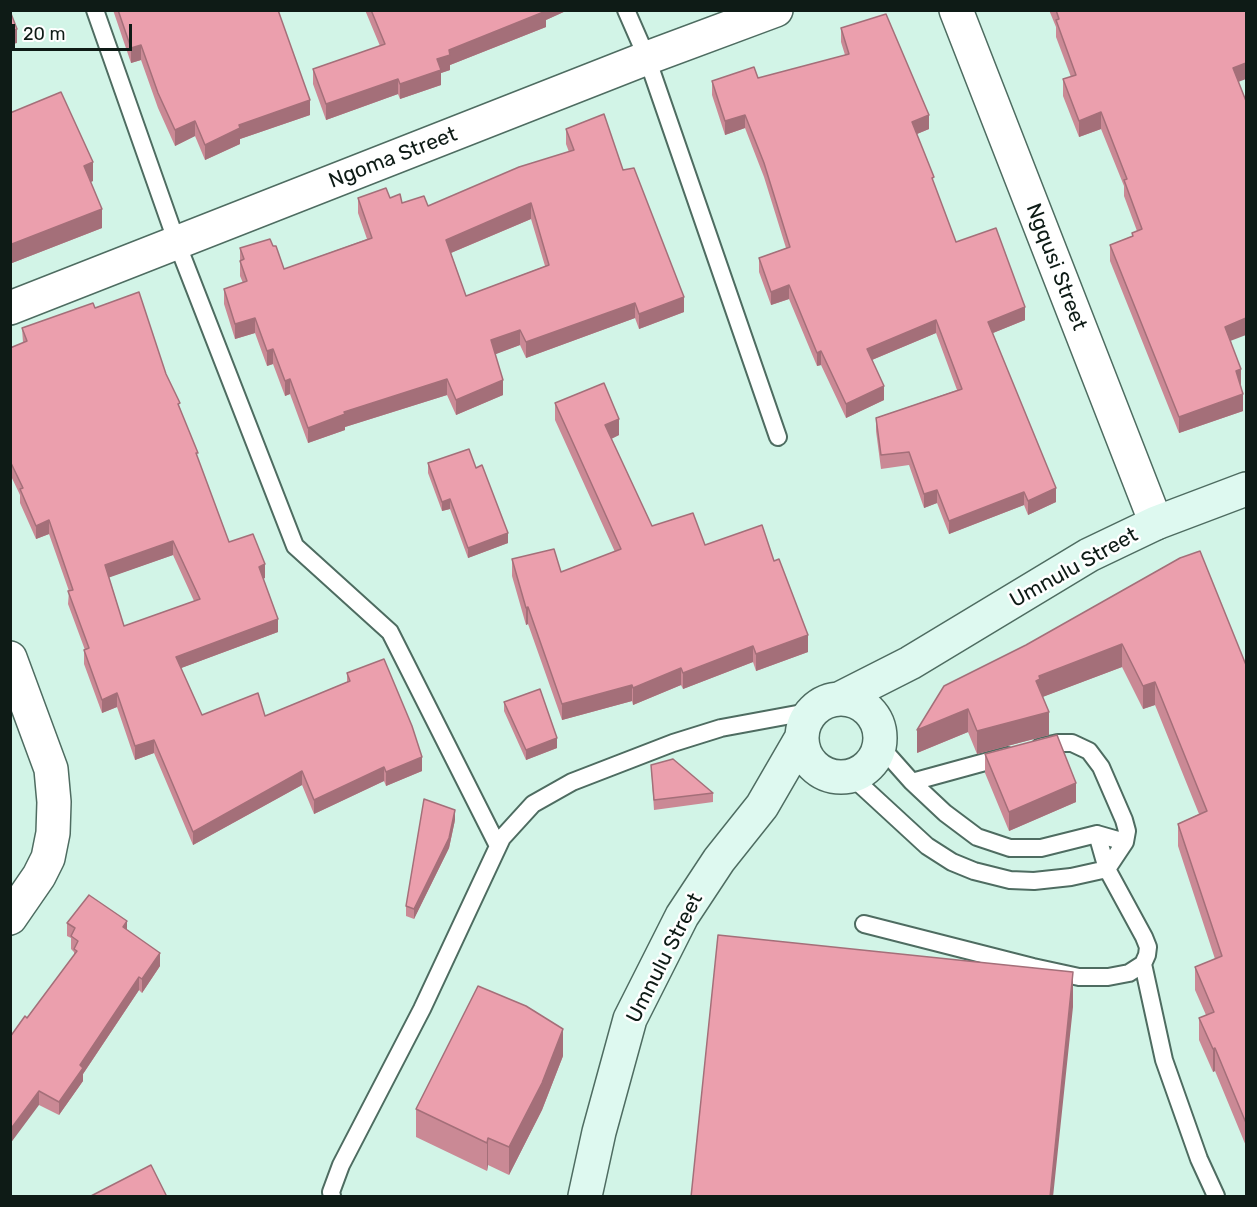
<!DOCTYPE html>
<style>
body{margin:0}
#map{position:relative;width:1257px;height:1207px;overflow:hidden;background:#d2f4e7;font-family:Rubik,sans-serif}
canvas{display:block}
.frame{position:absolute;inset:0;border:12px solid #0e1b16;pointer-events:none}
.scale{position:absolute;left:12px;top:24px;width:120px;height:27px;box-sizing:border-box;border:3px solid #0e1b16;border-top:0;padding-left:8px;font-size:18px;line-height:21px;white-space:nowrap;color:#0e1b16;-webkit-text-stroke:4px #fff;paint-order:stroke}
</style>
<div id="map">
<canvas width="1257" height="1207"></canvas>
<div class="frame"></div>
<div class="scale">20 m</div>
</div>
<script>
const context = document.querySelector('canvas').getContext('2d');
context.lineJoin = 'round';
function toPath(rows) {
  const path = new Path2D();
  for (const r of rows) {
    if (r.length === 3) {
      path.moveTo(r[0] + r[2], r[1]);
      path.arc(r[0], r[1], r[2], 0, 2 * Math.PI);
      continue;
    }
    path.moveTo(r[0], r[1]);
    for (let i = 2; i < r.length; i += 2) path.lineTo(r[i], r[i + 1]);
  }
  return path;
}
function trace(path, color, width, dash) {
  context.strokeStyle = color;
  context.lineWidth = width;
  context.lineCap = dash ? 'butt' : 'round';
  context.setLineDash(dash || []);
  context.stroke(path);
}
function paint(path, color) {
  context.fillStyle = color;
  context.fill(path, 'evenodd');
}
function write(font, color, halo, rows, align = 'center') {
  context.font = font + ' Rubik,sans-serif';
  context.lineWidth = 5;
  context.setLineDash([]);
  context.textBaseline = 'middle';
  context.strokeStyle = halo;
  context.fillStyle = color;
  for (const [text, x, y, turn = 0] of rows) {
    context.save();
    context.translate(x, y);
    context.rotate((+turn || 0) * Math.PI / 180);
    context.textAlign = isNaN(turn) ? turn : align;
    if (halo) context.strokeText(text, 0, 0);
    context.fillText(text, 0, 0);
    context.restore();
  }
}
const lane = toPath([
 [95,10,177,243,295,546,390,632,498,846],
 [626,10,647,58,778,437],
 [880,746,912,782,945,813,977,837,1010,848,1041,848,1097,834,1125,842],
 [851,776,927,846,952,862,974,871,1010,880,1034,881,1071,877,1107,869,1125,842,1127,831,1124,820,1101,767,1089,751,1072,743,1058,743,1040,747],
 [912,782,1007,756],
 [864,924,1033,967,1079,977,1108,977,1129,973,1143,964,1147,955,1148,947,1144,937,1107,869,1097,834],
 [1143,964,1164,1060,1199,1159,1216,1196],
 [332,1196,331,1192,341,1165,422,1009,502,838,533,804,572,782,673,743,721,728,813,711]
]);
const street = toPath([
 [956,10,1156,523],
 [10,308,647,58,776,10],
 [10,658,51,769,54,802,53,833,48,858,39,876,10,918]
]);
const secondary = toPath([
 [839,699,910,663,1089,555,1156,523,1246,489],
 [841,738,39],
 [585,1196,599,1132,630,1019,682,916,719,860,762,806,802,737]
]);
trace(lane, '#4e6c61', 20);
trace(street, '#4e6c61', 36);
trace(secondary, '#4e6c61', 36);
trace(lane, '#fff', 16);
trace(street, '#fff', 33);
trace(secondary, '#def9f0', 33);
paint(toPath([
 [113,10,278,10,310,115,240,139,240,144,205,160,195,136,175,146,158,108,141,60,131,63],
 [365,10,568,10,546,20,546,27,450,65,450,70,441,73,441,85,400,99,398,94,326,120,313,84,313,69,380,46],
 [1049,10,1246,10,1239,82,1231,341,1241,386,1243,411,1179,433,1110,261,1110,245,1132,236,1132,233,1137,231,1124,196,1124,186,1101,129,1079,137,1063,96,1063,79,1071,77,1056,37,1056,27],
 [841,28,929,129,917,134,934,185,956,242,1025,320,993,333,1056,502,1028,515,1024,505,949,534,937,503,924,508,909,465,881,469,876,431,876,418,957,390,936,333,872,360,884,400,846,418,821,365,817,366,789,299,771,305,759,272,759,258,786,248,764,177,745,128,725,135,712,95,712,81,758,78,845,55,841,42],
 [10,113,93,181,90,182,102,228,12,263,10,260],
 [566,129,623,170,684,312,639,329,635,318,526,358,520,345,495,354,503,395,456,415,447,395,345,427,345,430,308,443,290,394,285,396,273,364,267,366,255,333,235,339,224,304,224,289,243,283,240,276,240,248,273,246,284,269,367,239,358,213,358,198,390,198,402,203,428,206,569,152,566,144],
 [531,219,545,266,466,296,451,253],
 [95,308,166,374,180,408,198,459,229,542,265,578,263,579,278,632,181,668,202,715,265,716,347,682,347,673,422,771,386,786,384,781,314,814,302,785,193,845,154,753,135,760,117,707,102,713,84,664,84,650,85,650,68,604,69,591,49,534,36,539,20,503,20,495,10,474,10,348,23,343,22,328],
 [173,555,194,601,124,626,109,577],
 [555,403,619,435,611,439,652,526,705,545,774,561,808,652,756,671,753,662,683,689,681,685,633,705,632,701,562,720,528,624,526,625,512,576,512,559,561,572,615,552,555,420],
 [428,463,476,468,508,543,468,558,450,509,442,511,428,473],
 [1180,558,1246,665,1246,1146,1215,1071,1213,1072,1199,1040,1199,1018,1206,1015,1195,990,1195,967,1215,959,1178,846,1178,824,1199,814,1155,705,1143,709,1122,667,1042,697,1049,735,977,754,968,732,917,753,1026,645],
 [504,702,557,748,526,760,504,711],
 [985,754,1076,802,1009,831,985,773],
 [651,765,713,793,713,802,654,810],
 [455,820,449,848,414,919,406,916,406,906],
 [67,923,127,930,160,966,142,993,139,990,83,1074,83,1081,59,1115,39,1105,27,1018,74,955,74,952,71,949,71,938,67,936],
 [563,1056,542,1110,509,1175,488,1165,487,1171,416,1137,416,1109]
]), '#ca8995');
paint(toPath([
 [543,10,568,10,546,20,546,27,450,65,450,70,441,73,441,85,400,99,400,84,449,50],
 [17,29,17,43,10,45,10,32],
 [141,45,141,60,131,63,131,48],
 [1246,63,1246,79,1233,84,1233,68],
 [398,79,398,94,326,120,326,104],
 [310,100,310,115,240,139,240,144,205,160,205,145,239,125],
 [1101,112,1101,129,1079,137,1079,121],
 [745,115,745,128,725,135,725,121],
 [929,115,929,129,912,136,912,122],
 [195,121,195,136,175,146,175,130],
 [93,162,93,181,84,185,84,166],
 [531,203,531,219,446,255,446,240],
 [102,209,102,228,12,263,12,244],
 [789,285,789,299,771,305,771,292],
 [684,297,684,312,639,329,639,314],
 [635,303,635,318,526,358,526,342],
 [1025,307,1025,320,988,335,988,322],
 [255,318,255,333,235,339,235,324],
 [1246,318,1246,335,1225,343,1225,327],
 [936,320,936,333,867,362,867,349],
 [520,330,520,345,491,356,491,340],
 [273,349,273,364,267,366,267,351],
 [821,351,821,365,817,366,817,353],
 [1241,369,1241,386,1236,387,1236,371],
 [290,379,290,394,285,396,285,381],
 [447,379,447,395,345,427,345,430,308,443,308,428,344,412],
 [503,380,503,395,456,415,456,400],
 [884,386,884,400,846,418,846,404],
 [1243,394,1243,411,1179,433,1179,417],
 [619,419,619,435,605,442,605,425],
 [1056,488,1056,502,1028,515,1028,501],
 [937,490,937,503,924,508,924,494],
 [1024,492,1024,505,949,534,949,521],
 [450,499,450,509,442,511,442,502],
 [49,520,49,534,36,539,36,526],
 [508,533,508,543,468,558,468,548],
 [173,541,173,555,105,579,105,565],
 [265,564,265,578,259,580,259,567],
 [528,607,528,624,526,625,526,608],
 [278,619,278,632,176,670,176,657],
 [808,635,808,652,756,671,756,654],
 [1122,644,1122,667,1040,698,1036,681,1039,676],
 [753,646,753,662,683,689,683,673],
 [681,668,681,685,633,705,633,688],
 [1155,682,1155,705,1143,709,1143,686],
 [632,685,632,701,562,720,562,704],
 [117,693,117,707,102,713,102,700],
 [968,709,968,732,917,753,917,730],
 [1049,712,1049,735,977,754,977,731],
 [557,738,557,748,526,760,526,750],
 [154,740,154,753,135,760,135,746],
 [422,757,422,771,386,786,386,772],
 [384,767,384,781,314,814,314,800],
 [302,771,302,785,193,845,193,832],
 [1076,783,1076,802,1009,831,1009,812],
 [455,810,455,820,449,848,414,919,414,909],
 [127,921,127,935,123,927],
 [160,953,160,966,142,993,142,979],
 [1073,972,1073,1007,1053,1197,1050,1197],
 [139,977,139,990,83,1074,83,1081,59,1115,59,1102,80,1065],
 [563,1029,563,1056,542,1110,509,1175,509,1147],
 [1215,1048,1215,1071,1213,1072,1213,1049],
 [39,1091,39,1105,10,1144,10,1130],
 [488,1138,488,1165,487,1171,487,1143]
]), '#a46f79');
const building = toPath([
 [118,10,278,10,310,100,239,125,240,128,205,145,195,121,175,130,158,93,141,45,131,48,118,10],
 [371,10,545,10,546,11,449,50,450,55,437,59,441,70,400,84,398,79,326,104,313,69,385,44,371,10],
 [1056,10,1246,10,1246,63,1233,68,1246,101,1246,318,1225,327,1241,369,1236,371,1243,394,1179,417,1110,245,1133,236,1132,233,1142,229,1124,180,1127,179,1101,112,1079,121,1063,79,1076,75,1056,20,1059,19,1056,10],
 [10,11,17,29,10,32,10,11],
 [886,14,929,115,912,122,934,177,932,178,956,242,996,228,1025,307,988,322,1056,488,1028,501,1024,492,949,521,937,490,924,494,909,452,881,455,876,418,962,389,936,320,867,349,884,386,846,404,821,351,817,353,789,285,771,292,759,258,790,247,764,163,745,115,725,121,712,81,754,67,758,78,849,54,841,28,886,14],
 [61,92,93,162,84,166,102,209,12,244,10,241,10,113,61,92],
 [604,114,623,170,634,168,684,297,639,314,635,303,526,342,520,330,491,340,503,380,456,400,447,379,344,412,345,414,308,428,290,379,285,381,273,349,267,351,255,318,235,324,224,289,247,281,240,261,244,259,240,248,270,239,273,246,276,246,284,269,372,238,358,198,386,188,390,198,400,194,402,203,424,196,428,206,519,167,574,150,566,129,604,114],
 [531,203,549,265,466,296,446,240,531,203],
 [139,292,166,374,180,403,178,404,198,453,196,453,229,542,253,534,265,564,259,567,278,619,176,657,202,715,258,693,265,716,350,681,347,673,384,659,412,726,422,757,386,772,384,767,314,800,302,771,193,832,154,740,135,746,117,693,102,700,84,650,89,648,68,591,73,590,49,520,36,526,20,489,23,488,10,461,10,348,27,341,22,328,93,303,95,308,139,292],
 [173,541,200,599,124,626,105,565,173,541],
 [604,383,619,419,605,425,652,526,693,513,705,545,762,525,774,561,779,559,808,635,756,654,753,646,683,673,681,668,633,688,632,685,562,704,528,607,526,608,512,559,554,549,561,572,621,549,555,403,604,383],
 [469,449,476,468,482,465,508,533,468,548,450,499,442,502,428,463,469,449],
 [1200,551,1246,665,1246,1123,1215,1048,1213,1049,1199,1018,1214,1012,1195,967,1222,956,1178,824,1207,811,1155,682,1143,686,1122,644,1039,676,1040,679,1036,681,1049,712,977,731,968,709,917,730,944,686,1026,645,1180,558,1200,551],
 [540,689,557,738,526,750,504,702,540,689],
 [1057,735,1076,783,1009,812,985,754,1057,735],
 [673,759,713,793,654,800,651,765,673,759],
 [424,799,455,810,449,838,414,909,406,906,424,799],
 [89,895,127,921,123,927,160,953,142,979,139,977,80,1065,83,1068,59,1102,39,1091,10,1130,10,1037,25,1016,27,1018,77,951,74,949,78,941,71,936,75,928,67,923,89,895],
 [718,935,1073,972,1050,1197,691,1197,718,935],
 [478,986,526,1006,563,1029,542,1083,509,1147,488,1138,487,1143,416,1109,478,986],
 [151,1165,167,1197,89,1197,151,1165]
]);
paint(building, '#eb9fad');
trace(building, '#a46f79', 1.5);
write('21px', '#0e1b16', '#fff', [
 ["Ngoma Street",393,158,-21],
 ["Ngqusi Street",1056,267,69],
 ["Umnulu Street",1074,568,-29],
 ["Umnulu Street",665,958,-63]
]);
</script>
